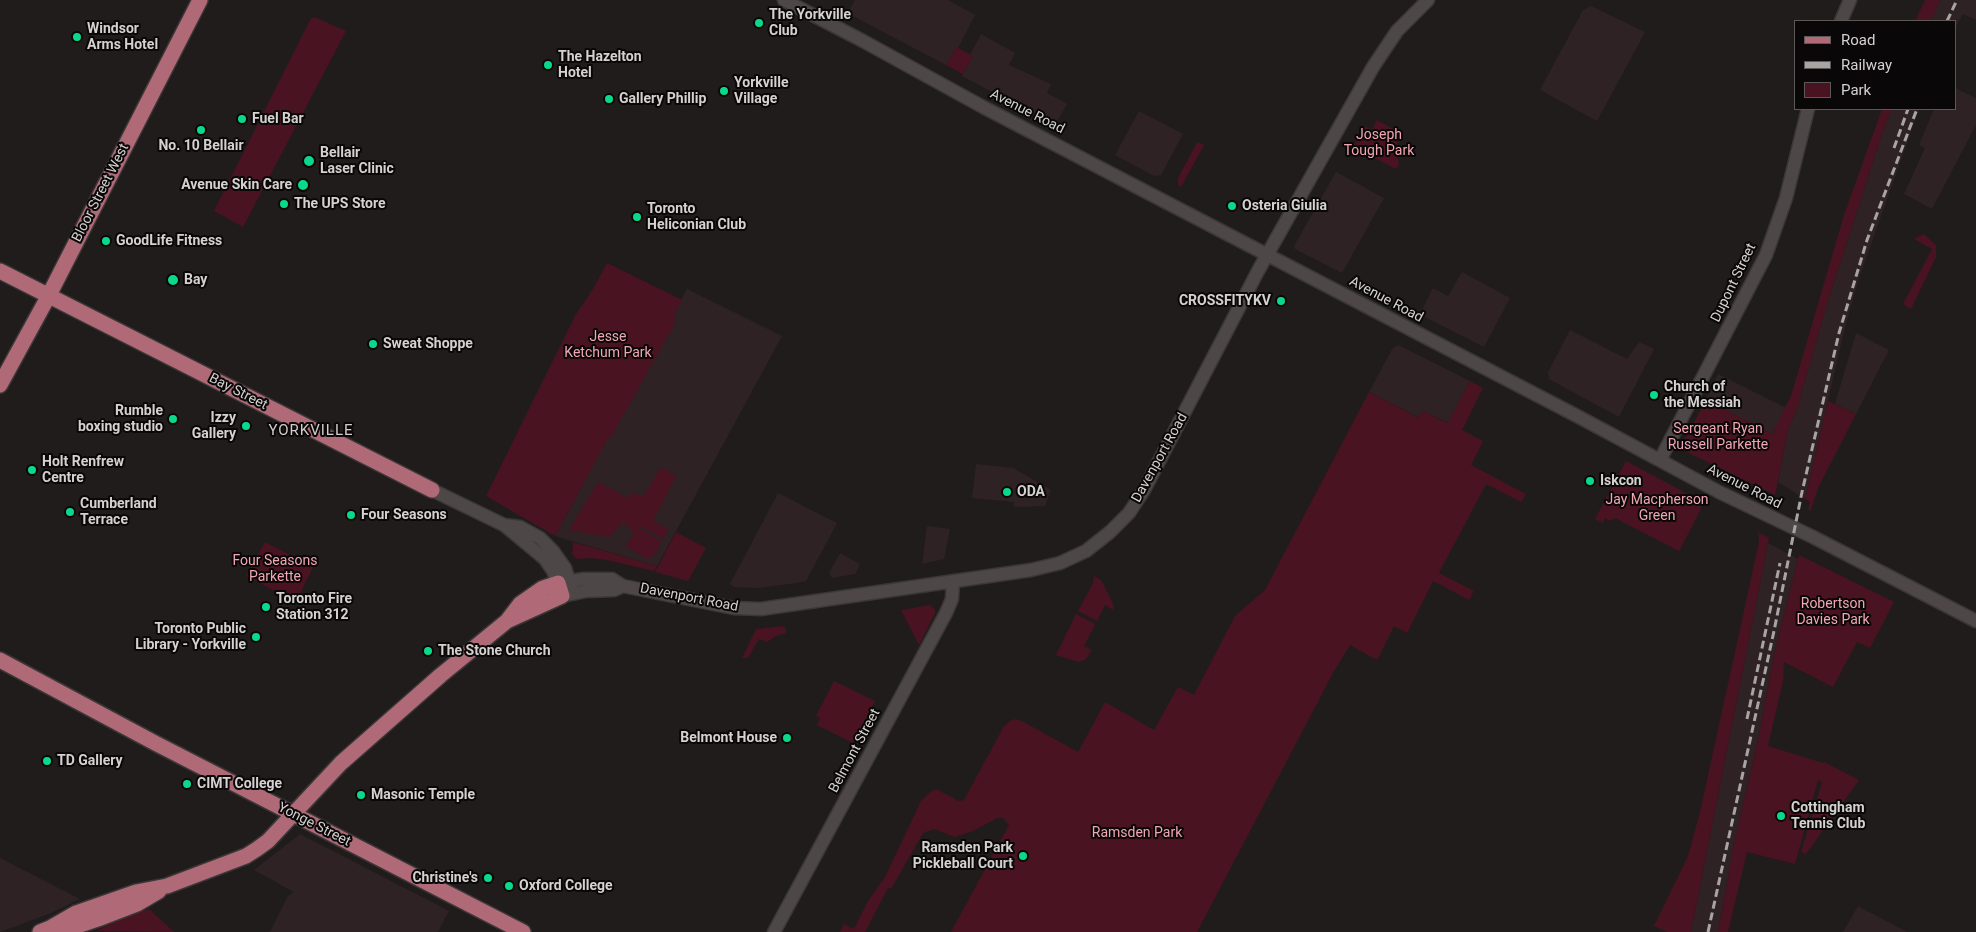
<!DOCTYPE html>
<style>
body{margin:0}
#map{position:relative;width:1976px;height:932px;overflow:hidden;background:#211c1c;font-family:Roboto,sans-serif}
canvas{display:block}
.legend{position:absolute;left:1794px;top:20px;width:162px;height:90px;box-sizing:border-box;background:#090707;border:1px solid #5b5858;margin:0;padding:6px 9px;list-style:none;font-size:15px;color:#d5d1d1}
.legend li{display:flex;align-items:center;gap:10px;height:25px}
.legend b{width:25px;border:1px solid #5b5858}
</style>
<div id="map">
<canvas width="1976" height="932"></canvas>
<ul class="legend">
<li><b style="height:6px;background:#b06977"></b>Road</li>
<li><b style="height:6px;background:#a9a4a4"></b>Railway</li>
<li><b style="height:14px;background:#491321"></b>Park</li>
</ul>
</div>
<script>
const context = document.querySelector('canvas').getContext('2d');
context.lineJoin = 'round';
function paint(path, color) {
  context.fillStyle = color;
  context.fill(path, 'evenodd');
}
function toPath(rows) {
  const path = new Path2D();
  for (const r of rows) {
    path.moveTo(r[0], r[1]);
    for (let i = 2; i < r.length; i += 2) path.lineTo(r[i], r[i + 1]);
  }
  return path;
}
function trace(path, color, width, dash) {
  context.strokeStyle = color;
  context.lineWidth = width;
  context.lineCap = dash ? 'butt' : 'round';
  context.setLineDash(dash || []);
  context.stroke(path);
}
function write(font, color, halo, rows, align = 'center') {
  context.font = font + ' Roboto,sans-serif';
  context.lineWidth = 4;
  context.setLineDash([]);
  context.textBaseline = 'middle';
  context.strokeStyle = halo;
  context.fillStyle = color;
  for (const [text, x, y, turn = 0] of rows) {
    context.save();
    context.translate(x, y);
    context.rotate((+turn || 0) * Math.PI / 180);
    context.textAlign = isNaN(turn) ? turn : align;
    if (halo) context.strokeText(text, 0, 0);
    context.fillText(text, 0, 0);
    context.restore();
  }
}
paint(toPath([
 [855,0,948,0,975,15,958,48,956,48,946,65,851,15,848,12],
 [1940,0,1976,0,1976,20,1963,14,1955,29,1955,21,1931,21],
 [1591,6,1645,32,1597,121,1540,90,1583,10],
 [981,34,1015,53,1009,65,1051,84,1047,93,1067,104,1057,121,1051,123,962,76,972,57,970,55],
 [1955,88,1976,98,1976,125,1932,209,1904,194,1925,148,1919,145,1934,109,1955,109],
 [1892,109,1919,109,1858,281,1845,327,1805,499,1778,482,1788,430,1797,409,1827,304,1884,128],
 [1139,111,1183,134,1161,175,1154,176,1115,155],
 [1336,172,1384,198,1342,273,1295,249,1294,246],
 [1462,272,1510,298,1484,347,1423,316,1421,312,1433,288,1448,296],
 [687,289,782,336,657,566,555,536],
 [1570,330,1627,359,1639,342,1654,349,1619,417,1549,379,1548,372],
 [1856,333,1889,350,1856,414,1835,404],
 [1398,345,1470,381,1449,423,1423,411,1420,418,1369,392,1392,349],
 [1718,374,1786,408,1772,434,1706,400],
 [976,464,1013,468,1051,490,1045,506,1014,507,1014,502,972,498],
 [778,493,837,523,806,581,797,583,757,588,734,587,730,584],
 [927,526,950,529,944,559,922,564],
 [1768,543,1798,559,1774,655,1758,740,1734,844,1718,932,1691,932],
 [840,553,860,564,855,574,832,578,829,573],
 [300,834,449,911,438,932,270,932,288,896,294,892,254,870],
 [0,859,0,858,80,899,51,913,0,932],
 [1858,906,1907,932,1843,932]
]), '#2e2224');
paint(toPath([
 [1925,0,1940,0,1931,21,1915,21],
 [311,18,317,18,346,31,243,227,214,211],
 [956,47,973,56,963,74,946,65],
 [1882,109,1892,109,1884,128,1827,304,1797,409,1788,430,1775,495,1689,453,1684,448,1683,443,1706,400,1772,434,1791,396,1844,215],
 [1377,120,1402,134,1395,148,1399,164,1396,169,1353,147,1364,126,1372,130],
 [1197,142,1204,145,1181,187,1178,184,1178,178],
 [1924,234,1936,245,1936,257,1911,309,1903,304,1932,249,1914,239],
 [607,263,682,300,675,312,674,325,611,437,608,438,555,536,486,496,575,316,593,289],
 [1470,381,1483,388,1462,430,1483,441,1471,465,1526,494,1521,502,1486,484,1485,486,1439,573,1474,591,1469,600,1433,581,1407,633,1394,626,1377,660,1350,645,1333,673,1197,932,951,932,1009,825,1003,818,997,818,973,831,955,837,934,829,923,833,891,889,888,888,865,932,840,932,844,924,854,929,868,901,885,877,921,801,929,793,936,789,959,801,964,800,1004,726,1010,721,1015,719,1022,721,1078,752,1105,702,1154,730,1178,687,1194,695,1235,616,1265,590,1369,392,1419,418,1423,411,1448,423],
 [1828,401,1856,414,1818,488,1811,510,1808,510,1810,502,1805,499],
 [1626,461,1699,500,1701,509,1679,551,1615,518,1610,521,1605,518,1603,523,1595,519],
 [661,467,676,476,653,521,668,529,663,539,641,526,638,529,640,528,661,542,657,552,648,559,638,554,625,545,635,533,623,522,609,537,569,530,598,482,628,498,632,492,643,497],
 [1756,531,1769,538,1691,932,1667,932,1654,926,1688,856,1700,812,1759,542,1759,535],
 [676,532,706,548,688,581,655,572],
 [265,542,313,567,296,602,246,576],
 [573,542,657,566,654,571,607,560,591,558,577,559,572,554],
 [1799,555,1894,602,1870,648,1857,642,1833,687,1784,662,1783,681,1768,746,1823,763,1824,762,1859,780,1806,854,1801,852,1822,782,1818,780,1795,864,1747,852,1728,932,1718,932,1734,844,1758,740,1774,655],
 [1094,576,1101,580,1114,606,1113,610,1105,605,1097,621,1078,611,1093,583],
 [930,605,935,609,935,613,919,645,901,610],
 [1076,614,1095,624,1084,646,1092,650,1086,659,1079,662,1056,655],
 [783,626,786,629,786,633,776,636,767,642,759,639,748,658,742,658,756,629],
 [834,681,875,701,853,743,817,725,820,718,816,716],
 [149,909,174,932,96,931,119,920]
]), '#491321');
const secondary = toPath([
 [784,0,863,41,983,107,1579,417,1719,492,1813,537,1976,621],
 [1841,21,1850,0],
 [1660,460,1766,255,1786,198,1808,109],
 [432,490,504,525,545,559,553,571,558,583,584,579,612,579,623,586,734,608,761,609,1031,570,1060,563,1086,551,1110,532,1129,513,1144,490,1258,271,1373,67,1397,31,1428,0],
 [504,525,520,527,540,538,553,551,565,568,573,593],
 [567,595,586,591,614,590,623,586],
 [774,932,946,613,952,599,953,581]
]);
const primary = toPath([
 [0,271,432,490],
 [0,385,48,297,200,0],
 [0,660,155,743,523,932],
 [50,928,76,913,136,892,167,886,246,856,257,849,268,841,341,763,441,675,507,621,520,604,543,588,558,583,562,596,507,621],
 [40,932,50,928,80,925,98,919,137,904,159,891]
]);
trace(secondary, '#3b3737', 15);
trace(primary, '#3b3737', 18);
trace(secondary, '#4e4748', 12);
trace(primary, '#b06977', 15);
trace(toPath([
 [1947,21,1957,0],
 [1894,148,1908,109],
 [1747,719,1780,563],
 [1708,932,1774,631,1802,492,1839,333,1867,240,1917,109]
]), '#a9a4a4', 3, [8, 4]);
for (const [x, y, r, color] of [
 [759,23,5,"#0ad98b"],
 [77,37,5,"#0ad98b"],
 [548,65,5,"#0ad98b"],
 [724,91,5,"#0ad98b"],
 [609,99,5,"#0ad98b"],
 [242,119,5,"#0ad98b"],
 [201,130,5,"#0ad98b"],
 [309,161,6,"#0ad98b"],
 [303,185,6,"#0ad98b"],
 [284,204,5,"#0ad98b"],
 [1232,206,5,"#0ad98b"],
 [637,217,5,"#0ad98b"],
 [106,241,5,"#0ad98b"],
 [173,280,6,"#0ad98b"],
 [1281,301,5,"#0ad98b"],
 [373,344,5,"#0ad98b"],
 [1654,395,5,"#0ad98b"],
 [173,419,5,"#0ad98b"],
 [246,426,5,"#0ad98b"],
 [32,470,5,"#0ad98b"],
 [1590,481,5,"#0ad98b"],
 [1007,492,5,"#0ad98b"],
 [70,512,5,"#0ad98b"],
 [351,515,5,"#0ad98b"],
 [266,607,5,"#0ad98b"],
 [256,637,5,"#0ad98b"],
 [428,651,5,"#0ad98b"],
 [787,738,5,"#0ad98b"],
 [47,761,5,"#0ad98b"],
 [187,784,5,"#0ad98b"],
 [361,795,5,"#0ad98b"],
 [1781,816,5,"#0ad98b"],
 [1023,856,5,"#0ad98b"],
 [488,878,5,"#0ad98b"],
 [509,886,5,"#0ad98b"]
]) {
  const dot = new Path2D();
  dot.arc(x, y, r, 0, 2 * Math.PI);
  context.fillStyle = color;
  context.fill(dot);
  trace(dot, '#090707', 2);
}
write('bold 14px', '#d5d1d1', '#090707', [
 ["The Yorkville",769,15],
 ["Club",769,31],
 ["Windsor",87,29],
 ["Arms Hotel",87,45],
 ["The Hazelton",558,57],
 ["Hotel",558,73],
 ["Yorkville",734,83],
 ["Village",734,99],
 ["Gallery Phillip",619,99],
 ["Fuel Bar",252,119],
 ["No. 10 Bellair",201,146,"center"],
 ["Bellair",320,153],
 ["Laser Clinic",320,169],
 ["Avenue Skin Care",292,185,"right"],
 ["The UPS Store",294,204],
 ["Osteria Giulia",1242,206],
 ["Toronto",647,209],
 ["Heliconian Club",647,225],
 ["GoodLife Fitness",116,241],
 ["Bay",184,280],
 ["CROSSFITYKV",1271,301,"right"],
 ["Sweat Shoppe",383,344],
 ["Church of",1664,387],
 ["the Messiah",1664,403],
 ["Rumble",163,411,"right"],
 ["boxing studio",163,427,"right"],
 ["Izzy",236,418,"right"],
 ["Gallery",236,434,"right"],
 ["Holt Renfrew",42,462],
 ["Centre",42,478],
 ["Iskcon",1600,481],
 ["ODA",1017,492],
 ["Cumberland",80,504],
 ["Terrace",80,520],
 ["Four Seasons",361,515],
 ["Toronto Fire",276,599],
 ["Station 312",276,615],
 ["Toronto Public",246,629,"right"],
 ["Library - Yorkville",246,645,"right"],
 ["The Stone Church",438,651],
 ["Belmont House",777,738,"right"],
 ["TD Gallery",57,761],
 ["CIMT College",197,784],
 ["Masonic Temple",371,795],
 ["Cottingham",1791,808],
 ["Tennis Club",1791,824],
 ["Ramsden Park",1013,848,"right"],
 ["Pickleball Court",1013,864,"right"],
 ["Christine's",478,878,"right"],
 ["Oxford College",519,886]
], 'left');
write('14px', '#d5d1d1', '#090707', [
 ["Avenue Road",1027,112,27],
 ["Bloor Street West",101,193,-63],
 ["Dupont Street",1734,283,-64],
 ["Avenue Road",1386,300,28],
 ["Bay Street",238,392,27],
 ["Davenport Road",1160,458,-61],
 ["Avenue Road",1744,487,27],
 ["Davenport Road",689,598,11],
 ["Belmont Street",855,751,-62],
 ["Yonge Street",314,825,27]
]);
write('14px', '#f2a6b2', '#090707', [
 ["Joseph",1379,135],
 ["Tough Park",1379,151],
 ["Jesse",608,337],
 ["Ketchum Park",608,353],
 ["Sergeant Ryan",1718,429],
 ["Russell Parkette",1718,445],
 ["Jay Macpherson",1657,500],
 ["Green",1657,516],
 ["Four Seasons",275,561],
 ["Parkette",275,577],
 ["Robertson",1833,604],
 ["Davies Park",1833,620],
 ["Ramsden Park",1137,833]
]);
context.letterSpacing = '1px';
write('15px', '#d3cbcc', '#090707', [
 ["YORKVILLE",311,431]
]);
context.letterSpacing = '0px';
</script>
